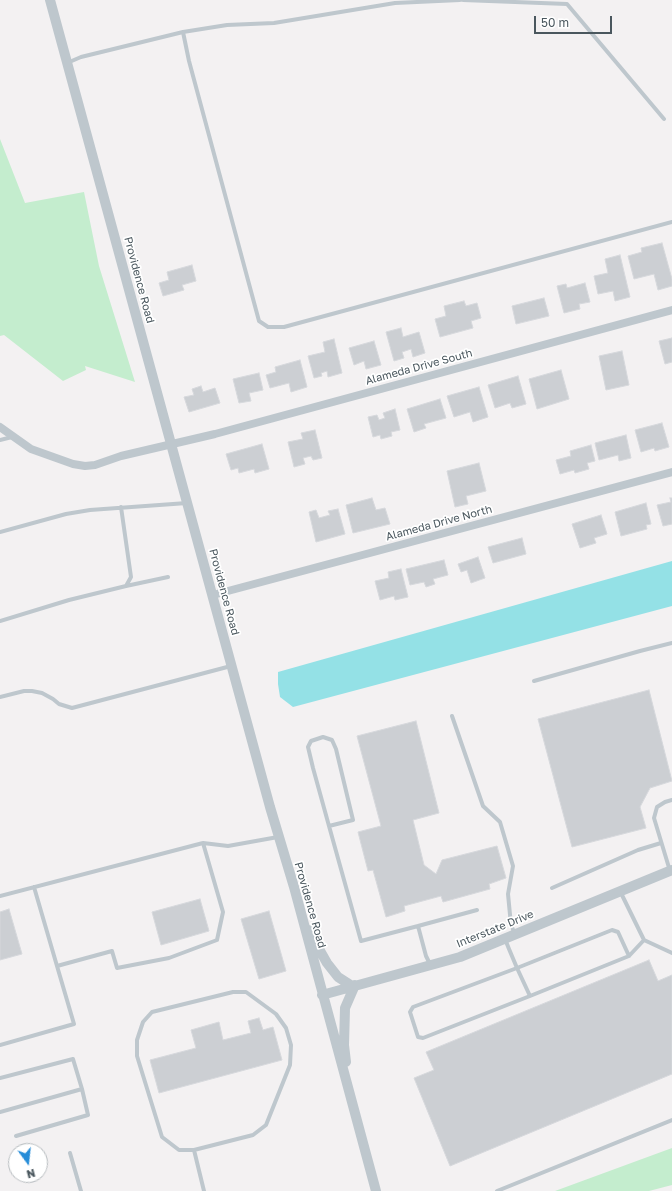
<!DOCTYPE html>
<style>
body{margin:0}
#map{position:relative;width:672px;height:1191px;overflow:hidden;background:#f3f1f2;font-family:"Golos Text",sans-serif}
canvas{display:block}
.north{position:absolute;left:8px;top:1143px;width:40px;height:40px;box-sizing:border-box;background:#fff;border:1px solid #b7bcbf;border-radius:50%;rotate:165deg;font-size:11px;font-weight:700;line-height:16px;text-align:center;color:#4a575e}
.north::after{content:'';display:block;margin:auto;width:14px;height:18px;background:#278dd8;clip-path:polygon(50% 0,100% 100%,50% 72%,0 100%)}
.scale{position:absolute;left:534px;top:16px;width:78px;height:18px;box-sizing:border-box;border:2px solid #4a575e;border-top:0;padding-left:5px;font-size:12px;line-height:14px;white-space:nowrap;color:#4a575e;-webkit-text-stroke:3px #fff;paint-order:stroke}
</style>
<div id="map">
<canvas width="672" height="1191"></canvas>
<div class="north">N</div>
<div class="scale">50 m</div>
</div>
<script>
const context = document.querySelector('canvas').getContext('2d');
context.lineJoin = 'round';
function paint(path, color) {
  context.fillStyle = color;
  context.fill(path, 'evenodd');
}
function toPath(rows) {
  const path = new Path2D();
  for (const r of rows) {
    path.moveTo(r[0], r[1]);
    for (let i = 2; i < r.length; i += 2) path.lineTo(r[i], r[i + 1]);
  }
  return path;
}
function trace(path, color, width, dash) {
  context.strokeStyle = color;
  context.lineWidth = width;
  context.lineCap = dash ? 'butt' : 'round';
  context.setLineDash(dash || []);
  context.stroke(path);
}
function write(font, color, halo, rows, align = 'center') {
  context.font = font + ' "Golos Text",sans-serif';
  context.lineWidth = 3.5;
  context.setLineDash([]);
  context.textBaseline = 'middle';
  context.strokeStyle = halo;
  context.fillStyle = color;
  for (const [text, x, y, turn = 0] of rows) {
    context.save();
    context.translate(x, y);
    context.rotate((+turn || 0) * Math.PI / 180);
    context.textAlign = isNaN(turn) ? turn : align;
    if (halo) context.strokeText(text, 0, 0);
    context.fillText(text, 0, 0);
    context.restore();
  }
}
paint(toPath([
 [0,139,25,203,84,192,99,266,135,382,85,366,86,370,63,381,4,335,0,336],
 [672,1148,672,1185,649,1191,555,1191]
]), '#c4edce');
paint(toPath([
 [672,561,672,606,293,707,280,697,278,684,278,672]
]), '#94e1e6');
const building = toPath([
 [662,243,672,279,672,286,658,290,654,274,634,279,628,256,642,252,641,248,662,243],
 [620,255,630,297,615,301,613,291,598,294,594,276,608,273,605,259,620,255],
 [192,265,196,281,182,285,184,290,163,296,159,283,169,280,167,272,192,265],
 [585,283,590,302,579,304,580,309,564,313,557,286,566,284,567,288,585,283],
 [544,298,549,316,516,324,512,306,544,298],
 [464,301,466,306,477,303,481,318,471,321,473,328,440,337,435,319,446,316,444,306,464,301],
 [401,328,403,337,419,332,425,353,413,357,411,349,402,352,404,358,394,361,386,332,401,328],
 [672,338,672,362,665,364,659,341,672,338],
 [334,339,342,373,328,377,327,371,321,373,322,376,314,378,308,356,325,352,323,342,334,339],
 [374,341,381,365,366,369,364,361,354,365,349,348,374,341],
 [622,351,629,385,606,390,599,356,622,351],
 [300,360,307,387,291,392,289,383,270,388,266,375,276,372,275,367,300,360],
 [561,370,569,399,537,409,529,379,561,370],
 [259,373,263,390,249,393,251,401,239,403,233,379,259,373],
 [518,376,526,404,512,408,510,403,495,408,488,385,518,376],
 [201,386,203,392,215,388,220,403,189,412,184,397,194,395,192,389,201,386],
 [479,387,488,417,473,422,470,412,454,417,447,396,479,387],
 [440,399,446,418,424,424,426,428,414,432,407,409,440,399],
 [395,409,400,430,391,432,392,436,381,439,380,435,373,437,368,417,377,415,379,420,385,418,383,413,395,409],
 [662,423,669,447,655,451,654,448,641,452,635,430,662,423],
 [315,430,322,458,313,460,311,456,303,458,305,464,294,467,288,442,303,439,301,433,315,430],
 [626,435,631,458,619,461,618,455,599,460,595,443,626,435],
 [262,444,269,469,255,473,254,469,239,473,238,468,231,470,226,454,262,444],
 [591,445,595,461,587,463,589,469,575,473,574,470,560,474,556,460,571,456,570,451,591,445],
 [479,463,486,491,466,496,468,504,455,507,447,471,479,463],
 [372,498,376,510,385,508,390,524,353,533,346,505,372,498],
 [670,498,672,498,672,524,663,526,657,505,671,502,670,498],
 [646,503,651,524,646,525,647,529,621,536,615,512,646,503],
 [338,509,345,534,316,542,309,512,316,510,319,518,330,515,328,511,338,509],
 [601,515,607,534,594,538,596,543,580,548,572,524,601,515],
 [522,538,526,554,493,563,488,547,522,538],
 [478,557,485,578,471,583,467,570,461,572,458,564,478,557],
 [444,560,448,575,433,579,435,584,426,587,424,582,410,585,406,569,444,560],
 [401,569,408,597,395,600,394,596,380,600,375,581,389,578,388,572,401,569],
 [649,690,672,781,650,788,640,807,646,828,572,847,538,719,649,690],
 [416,721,439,813,413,820,424,865,436,874,442,860,497,846,506,878,489,884,490,889,443,902,441,896,404,906,405,911,386,917,373,870,368,871,358,832,381,826,357,736,416,721],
 [200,899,209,931,161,945,152,912,200,899],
 [9,909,22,954,0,960,0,912,9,909],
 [269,911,286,971,259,979,241,919,269,911],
 [649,960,658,981,672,975,672,1074,450,1166,414,1078,434,1070,426,1052,649,960],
 [259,1018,263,1030,273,1027,282,1060,159,1093,150,1060,196,1048,191,1030,219,1022,223,1040,251,1033,248,1021,259,1018]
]);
paint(building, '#cccfd3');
trace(building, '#d6d8dc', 1);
trace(toPath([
 [463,0,567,4,664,119],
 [183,32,227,25,274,23,395,3,460,0],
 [67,63,81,57,183,32,189,61,259,321,268,327,284,327,672,222],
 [0,440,12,437],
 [0,532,66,514,90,510,187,503],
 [126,586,168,577],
 [0,621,69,600,126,586,131,577,121,507],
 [534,681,640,651,672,643],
 [0,697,24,691,32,691,42,693,53,699,59,704,72,708,231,666],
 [452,716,483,806,500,822,513,866,508,894,511,925,515,934],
 [329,826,353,820,336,749,332,740,323,737,311,741,308,747,313,768,329,826,361,941,418,926,426,956,430,964],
 [670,871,654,818,657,807,665,802,672,800],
 [34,887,57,966],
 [552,888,638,850,661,843],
 [0,896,203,843,228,846,278,837],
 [418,926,477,910],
 [505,939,509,949,517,968,530,996,423,1038,418,1037,410,1012,413,1007,517,968,612,930,618,932,629,956],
 [644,940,672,953],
 [233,992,246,992,276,1014,286,1028,291,1045,290,1065,266,1125,253,1135,194,1150,179,1150,162,1137,137,1056,137,1040,143,1022,152,1012,233,992],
 [530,996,629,956,644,940,620,891],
 [0,1045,74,1024,57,966,112,951,117,968,169,958,217,940,223,912,203,843],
 [0,1078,73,1059,82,1089,0,1112],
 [16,1136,88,1115,82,1089],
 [194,1150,204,1191],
 [70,1153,81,1191],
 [497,1191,672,1120]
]), '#bec7cd', 4);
trace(toPath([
 [0,427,31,449,73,464,85,466,95,465,121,456,215,434,672,310],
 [213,595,672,472]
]), '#bec7cd', 8);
trace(toPath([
 [50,0,270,807,294,887,376,1191],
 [311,930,315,942,327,963,338,977,352,986],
 [322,995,460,957,672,870],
 [346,1062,344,1045,345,1008,355,985]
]), '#bec7cd', 10);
write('11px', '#4a575e', '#fff', [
 ["Providence Road",139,280,75],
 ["Alameda Drive South",419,367,-15],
 ["Alameda Drive North",439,523,-15],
 ["Providence Road",224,592,75],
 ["Providence Road",310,905,74],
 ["Interstate Drive",495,929,-22]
]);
</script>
